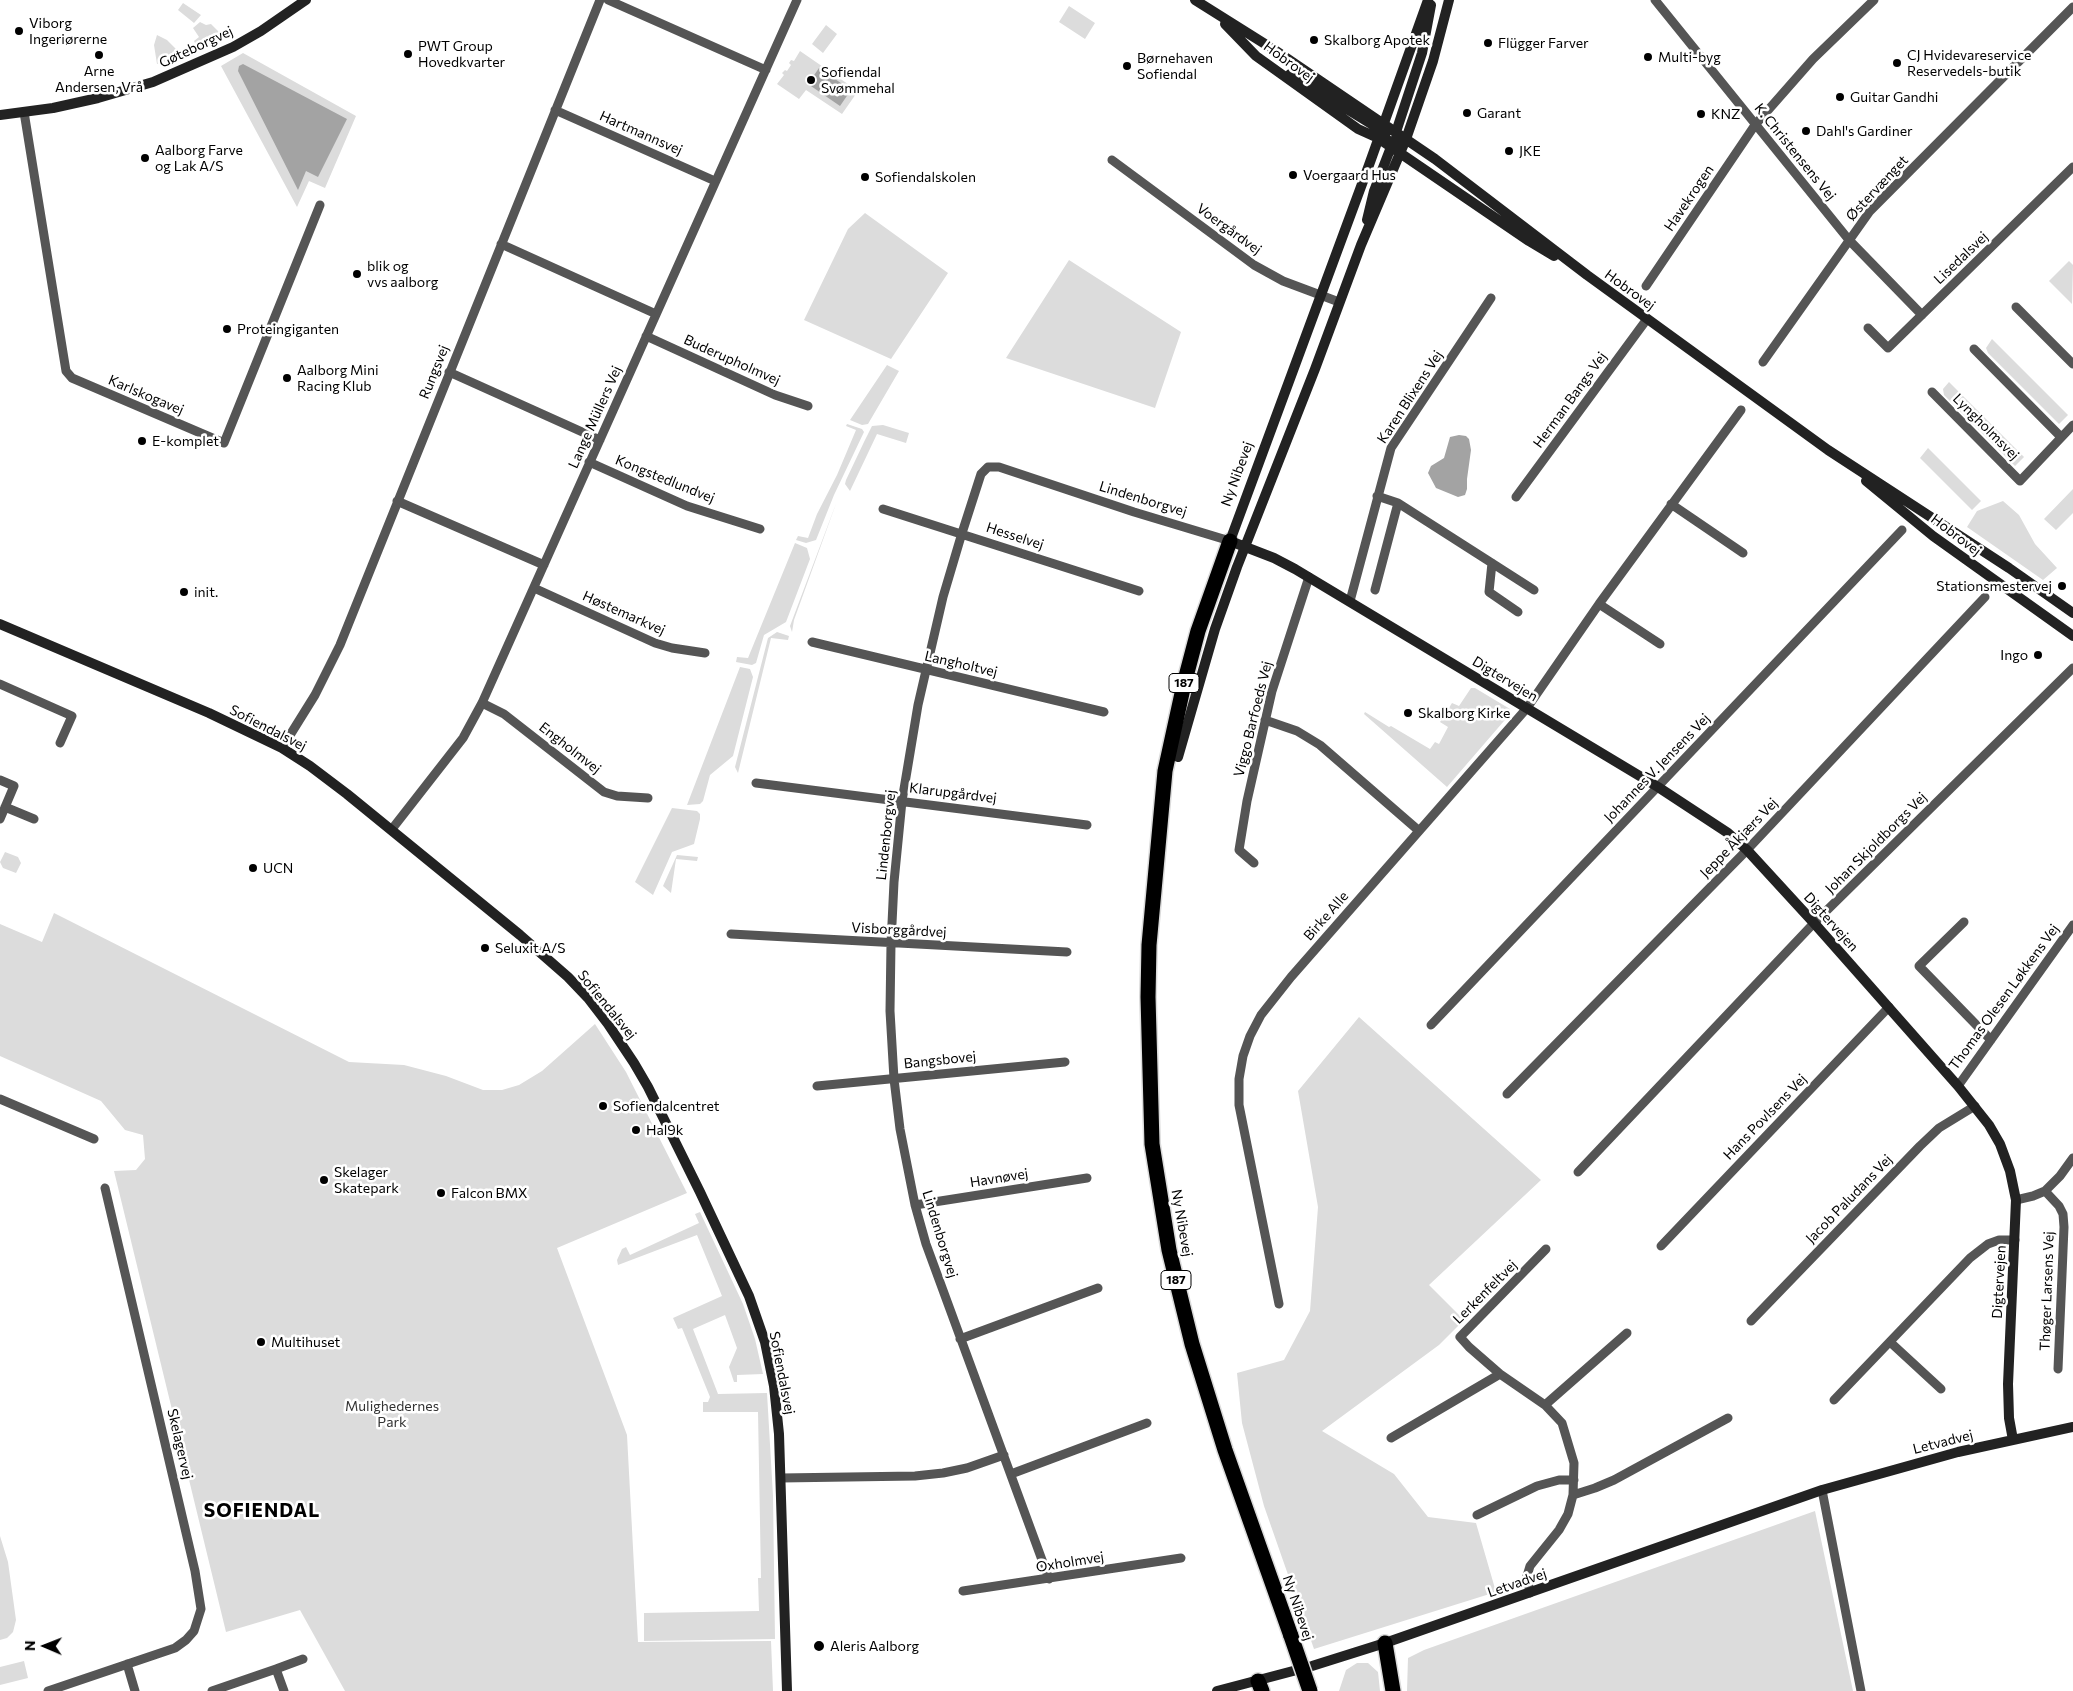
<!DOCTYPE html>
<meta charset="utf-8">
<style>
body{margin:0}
#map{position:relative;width:2073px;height:1691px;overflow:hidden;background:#fff;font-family:Commissioner,sans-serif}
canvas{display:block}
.north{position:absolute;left:20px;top:1621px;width:50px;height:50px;-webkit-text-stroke:4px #fff;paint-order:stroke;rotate:271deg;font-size:14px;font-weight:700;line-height:20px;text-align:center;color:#000}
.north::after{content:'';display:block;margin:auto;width:18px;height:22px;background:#000;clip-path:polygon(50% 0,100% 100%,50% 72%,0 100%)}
</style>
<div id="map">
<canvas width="2073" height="1691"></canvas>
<div class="north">N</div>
</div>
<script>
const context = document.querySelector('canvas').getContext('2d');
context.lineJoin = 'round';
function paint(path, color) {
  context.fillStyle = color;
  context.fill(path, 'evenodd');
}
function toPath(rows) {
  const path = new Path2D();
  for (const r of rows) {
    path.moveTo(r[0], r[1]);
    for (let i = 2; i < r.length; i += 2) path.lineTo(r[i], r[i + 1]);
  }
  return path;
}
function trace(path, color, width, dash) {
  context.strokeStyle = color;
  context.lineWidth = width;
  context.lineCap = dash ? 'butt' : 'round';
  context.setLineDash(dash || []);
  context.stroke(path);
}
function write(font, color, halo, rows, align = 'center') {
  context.font = font + ' Commissioner,sans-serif';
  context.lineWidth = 5;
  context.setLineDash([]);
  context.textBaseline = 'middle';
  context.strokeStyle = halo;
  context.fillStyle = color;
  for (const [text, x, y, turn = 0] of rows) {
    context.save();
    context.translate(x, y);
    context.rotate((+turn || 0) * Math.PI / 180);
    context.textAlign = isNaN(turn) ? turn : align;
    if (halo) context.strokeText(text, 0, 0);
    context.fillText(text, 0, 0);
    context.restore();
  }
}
paint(toPath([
 [183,3,201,15,194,23,178,10],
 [1069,6,1095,23,1085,39,1059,22],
 [200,22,206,25,211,24,222,35,214,40,195,43,194,41,199,37,193,28],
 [826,25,837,34,823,53,812,44],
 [157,35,167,40,179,52,169,60,157,64,154,45],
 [800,51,858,91,842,114,806,90,799,99,777,84,784,75,782,73,785,70,787,71,791,65,789,63,791,60,794,61],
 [243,53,356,116,325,188,309,181,297,207,221,66],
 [865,213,948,273,891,359,804,320,848,229],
 [1069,260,1181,332,1155,408,1006,358],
 [2069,261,2073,265,2072,304,2049,281],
 [1992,339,2068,415,2059,424,1988,353,1986,348],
 [887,365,899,371,868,424,862,425,850,420],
 [1949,382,2024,457,2015,466,1944,395,1943,389],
 [847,424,862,429,864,432,834,495,816,540,806,543,796,540,798,536,808,538,817,514,837,475,856,430,846,426],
 [883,425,909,433,906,443,877,434,850,491,845,484,846,480,864,442,872,426],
 [1928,448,1981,501,1972,510,1920,458],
 [2073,489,2073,513,2056,530,2044,519],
 [837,501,794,620,792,632,790,626],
 [2003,501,2019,515,2035,544,2057,568,2043,580,1967,527,1977,511],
 [795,543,807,548,810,559,786,622,764,635,756,663,752,665,736,662,737,657,748,658],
 [777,632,789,636,788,640,771,638,738,773,735,767,768,638],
 [740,667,750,669,753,677,733,756,710,775,703,801,700,804,687,805],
 [1471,688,1475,688,1510,709,1510,714,1447,787,1364,714,1365,712,1389,727,1391,726,1430,749,1435,742,1439,744,1448,727,1440,722,1452,703,1459,706],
 [672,808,697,811,700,814,700,819,694,844,672,852,653,895,635,882],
 [5,852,18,857,21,863,16,873,3,868,0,862],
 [677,855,698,857,697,861,676,859,671,893,663,886],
 [54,913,349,1062,404,1065,446,1076,483,1090,502,1090,519,1085,542,1071,595,1024,626,1072,687,1193,557,1248,627,1435,638,1642,771,1641,773,1691,345,1691,300,1610,226,1632,114,1171,136,1170,145,1159,143,1135,125,1130,101,1101,0,1056,0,924,42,942],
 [1359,1017,1541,1180,1429,1285,1464,1320,1439,1345,1322,1431,1394,1474,1428,1517,1476,1523,1496,1592,1314,1649,1264,1506,1242,1423,1237,1373,1284,1360,1310,1311,1318,1207,1298,1091],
 [700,1212,743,1304,755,1339,763,1374,737,1375,737,1382,734,1382,729,1367,737,1348,725,1315,693,1329,718,1394,767,1393,773,1496,775,1639,644,1641,644,1613,759,1611,758,1578,761,1578,758,1412,703,1412,703,1402,708,1402,710,1397,682,1328,678,1329,673,1318,722,1296,697,1235,618,1265,617,1260,622,1249,626,1247,630,1255,699,1223,695,1214],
 [1815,1511,1853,1691,1407,1691,1408,1658,1424,1650],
 [0,1536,8,1562,16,1620,13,1632,7,1638,0,1640],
 [24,1661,28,1678,0,1685,0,1667],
 [1357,1663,1368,1663,1378,1672,1380,1691,1339,1691,1346,1670]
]), '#dcdcdc');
paint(toPath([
 [243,64,347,119,318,177,306,171,298,190,238,71,239,66],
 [819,68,851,90,840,106,808,84],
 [1459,435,1466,436,1469,439,1471,450,1467,479,1467,489,1465,495,1458,497,1436,488,1428,473,1431,466,1444,458,1450,437]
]), '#a3a3a3');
const highway = toPath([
 [1230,541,1198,631,1184,684,1165,771,1149,945,1148,997,1152,1144,1169,1250,1192,1344,1225,1450,1291,1636],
 [1385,1643,1393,1691],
 [1258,1681,1262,1691]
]);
trace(highway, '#dbdbdb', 18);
trace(toPath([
 [608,0,766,70],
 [1655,0,1849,240,1922,315],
 [555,110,715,181],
 [24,112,66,371,72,378,224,443,320,205],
 [1112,160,1254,265,1283,281,1339,302],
 [501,244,656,314],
 [1646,286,1755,125,1813,59,1874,0],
 [2016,307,2073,364],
 [1868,328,1888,348,2073,167],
 [646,336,775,395,808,406],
 [1974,349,2061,437],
 [1763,362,1870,211,2073,7],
 [449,372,600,440],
 [1932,392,2020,481,2073,425],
 [589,462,687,506,760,529],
 [1377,496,1398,503,1534,590],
 [1516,497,1647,319],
 [397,501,544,565],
 [1671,504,1743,553],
 [883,509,1139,591],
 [1492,563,1489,592,1518,612],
 [534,588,655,643,672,648,705,653],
 [1375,590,1398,503],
 [1350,601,1391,448,1491,298],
 [1599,604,1660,644],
 [812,642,1104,712],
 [0,684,72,716,60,743],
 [482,703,504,714,604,792,617,796,648,798],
 [1265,720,1297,731,1320,745,1418,830],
 [282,748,315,695,340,645,600,0],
 [0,780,14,786,0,819],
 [756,783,1087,825],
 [5,807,34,819],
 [392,829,463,738,482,703,797,0],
 [1254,863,1239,850,1247,801,1272,691,1309,577],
 [1964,922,1919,966,1991,1040],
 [731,934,1067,952],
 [1431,1025,1902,530],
 [817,1086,1065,1062],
 [1958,1086,2073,925],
 [1507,1094,1747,850,1985,597],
 [0,1099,94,1139],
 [1578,1172,1814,923,2073,668],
 [2045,1191,2059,1206,2063,1214,2064,1227,2058,1369],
 [2016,1200,2033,1196,2045,1191,2060,1176,2073,1158],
 [915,1205,1087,1178],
 [1661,1246,1889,1007],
 [1279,1304,1239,1105,1239,1079,1243,1056,1250,1036,1261,1015,1291,977,1527,708,1599,604,1741,410],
 [1751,1321,1920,1146,1939,1128,1975,1106],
 [960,1339,1098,1288],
 [1890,1342,1941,1389],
 [1834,1400,1970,1258,1988,1244,1999,1240,2015,1240],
 [1545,1405,1627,1333],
 [1391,1438,1500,1374],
 [1011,1474,1147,1423],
 [781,1478,915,1476,943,1473,967,1468,1004,1455],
 [1822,1490,1861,1691],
 [1573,1495,1595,1488,1614,1480,1728,1418],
 [1477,1515,1537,1486,1559,1480,1574,1480],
 [1049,1579,926,1244,915,1205,900,1129,894,1079,890,1011,891,944,894,882,902,801,918,705,943,597,962,533,981,474,988,467,999,467,1134,512,1230,541],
 [963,1591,1181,1558],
 [1530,1593,1527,1576,1530,1566,1559,1530,1568,1514,1573,1495,1574,1463,1562,1423,1545,1405,1500,1374,1469,1347,1460,1337,1546,1249],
 [127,1664,135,1691],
 [276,1669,303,1659],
 [48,1691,175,1648,186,1640,194,1631,201,1609,195,1571,105,1188],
 [212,1691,276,1669,284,1691]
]), '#555', 9);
trace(toPath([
 [1195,0,1273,49,1435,159,1587,275,1828,450,2009,568,2073,613],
 [1428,0,1369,165,1230,541,1274,558,1295,569,1658,787,1728,833,1747,850,1814,923,1958,1086,1989,1125,2000,1144,2010,1171,2016,1200,2008,1384,2009,1418,2013,1440],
 [1225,24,1256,56,1358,129,1378,138,1529,241,1554,256],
 [1290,74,1386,133],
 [0,115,53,108,98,98,153,82,233,47,261,31,306,0],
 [1400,154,1396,132,1422,53,1431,5],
 [1367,220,1374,191,1391,147,1390,141],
 [1866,481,1933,536,2073,636],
 [0,624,209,713,282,748,310,766,347,794,520,935,568,977,588,998,608,1024,634,1063,648,1087,700,1192,749,1296,765,1342,774,1386,779,1434,787,1691],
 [1178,757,1215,629,1237,567,1315,369,1361,245,1406,139,1433,61,1449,0],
 [1217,1691,1312,1666,1385,1643,1822,1490,1958,1452,2073,1427]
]), '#222', 10);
trace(highway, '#000', 15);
const highwayBridge = toPath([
 [1291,1636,1310,1691]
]);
trace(highwayBridge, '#dbdbdb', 18, []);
trace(highwayBridge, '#000', 15);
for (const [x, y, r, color] of [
 [19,31,5,"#000"],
 [1314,40,5,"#000"],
 [1488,43,5,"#000"],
 [408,54,5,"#000"],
 [99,55,5,"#000"],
 [1648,57,5,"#000"],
 [1897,63,5,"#000"],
 [1127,66,5,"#000"],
 [811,80,5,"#000"],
 [1840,97,5,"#000"],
 [1467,113,5,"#000"],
 [1701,114,5,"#000"],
 [1806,131,5,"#000"],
 [1509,151,5,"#000"],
 [145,158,5,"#000"],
 [1293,175,5,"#000"],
 [865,177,5,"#000"],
 [357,274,5,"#000"],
 [227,329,5,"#000"],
 [287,378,5,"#000"],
 [142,441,5,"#000"],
 [2062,586,5,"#000"],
 [184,592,5,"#000"],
 [2038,655,5,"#000"],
 [1408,713,5,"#000"],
 [253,868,5,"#000"],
 [485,948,5,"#000"],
 [603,1106,5,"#000"],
 [636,1130,5,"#000"],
 [324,1180,5,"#000"],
 [441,1193,5,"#000"],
 [261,1342,5,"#000"],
 [819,1646,6,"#000"]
]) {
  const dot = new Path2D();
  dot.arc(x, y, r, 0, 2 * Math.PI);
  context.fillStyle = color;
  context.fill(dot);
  trace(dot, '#fff', 2);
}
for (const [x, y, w] of [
 [1184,683,30],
 [1176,1280,30]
]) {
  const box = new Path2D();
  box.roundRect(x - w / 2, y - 9.5, w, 19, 4);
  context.fillStyle = '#fff';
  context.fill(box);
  trace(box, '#000', 1);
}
write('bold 12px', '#000', null, [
 ["187",1184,683],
 ["187",1176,1280]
]);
write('14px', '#000', '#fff', [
 ["Viborg",29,23],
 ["Ingeriørerne",29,39],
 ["Skalborg Apotek",1324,40],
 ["Flügger Farver",1498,43],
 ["PWT Group",418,46],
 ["Hovedkvarter",418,62],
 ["CJ Hvidevareservice",1907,55],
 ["Reservedels-butik",1907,71],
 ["Multi-byg",1658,57],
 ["Børnehaven",1137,58],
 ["Sofiendal",1137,74],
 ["Arne",99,71,"center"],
 ["Andersen, Vrå",99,87,"center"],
 ["Sofiendal",821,72],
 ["Svømmehal",821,88],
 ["Guitar Gandhi",1850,97],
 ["Garant",1477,113],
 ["KNZ",1711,114],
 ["Dahl's Gardiner",1816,131],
 ["Aalborg Farve",155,150],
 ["og Lak A/S",155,166],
 ["JKE",1519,151],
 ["Voergaard Hus",1303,175],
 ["Sofiendalskolen",875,177],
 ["blik og",367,266],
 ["vvs aalborg",367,282],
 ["Proteingiganten",237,329],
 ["Aalborg Mini",297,370],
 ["Racing Klub",297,386],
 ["E-komplet",152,441],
 ["Stationsmestervej",2052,586,"right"],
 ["init.",194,592],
 ["Ingo",2028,655,"right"],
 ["Skalborg Kirke",1418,713],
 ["UCN",263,868],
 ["Seluxit A/S",495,948],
 ["Sofiendalcentret",613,1106],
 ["Hal9k",646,1130],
 ["Skelager",334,1172],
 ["Skatepark",334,1188],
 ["Falcon BMX",451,1193],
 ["Multihuset",271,1342],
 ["Aleris Aalborg",830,1646]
], 'left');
write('14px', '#000', '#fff', [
 ["Gøteborgvej",196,47,-25],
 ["Hobrovej",1289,62,36],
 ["Hartmannsvej",641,133,24],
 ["K. Christensens Vej",1795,152,51],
 ["Østervænget",1877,188,-47],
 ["Havekrogen",1689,198,-56],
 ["Voergårdvej",1229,229,36],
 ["Lisedalsvej",1961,258,-44],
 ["Hobrovej",1630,290,36],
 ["Buderupholmvej",732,360,24],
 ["Rungsvej",434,372,-68],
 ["Karlskogavej",146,395,23],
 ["Karen Blixens Vej",1410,397,-57],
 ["Herman Bangs Vej",1570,400,-54],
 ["Lange Müllers Vej",595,417,-66],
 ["Lyngholmsvej",1986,427,45],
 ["Ny Nibevej",1237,474,-70],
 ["Kongstedlundvej",665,479,22],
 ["Lindenborgvej",1143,499,17],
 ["Hobrovej",1956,535,37],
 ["Hesselvej",1015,536,18],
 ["Høstemarkvej",624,613,24],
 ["Langholtvej",961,664,13],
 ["Digtervejen",1505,679,31],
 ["Viggo Barfoeds Vej",1253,719,-76],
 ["Sofiendalsvej",268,728,27],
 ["Engholmvej",570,748,38],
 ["Johannes V. Jensens Vej",1657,768,-46],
 ["Klarupgårdvej",953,793,7],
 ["Lindenborgvej",886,835,-84],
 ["Jeppe Åkjærs Vej",1739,838,-46],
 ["Johan Skjoldborgs Vej",1876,843,-45],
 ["Birke Alle",1326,916,-49],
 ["Digtervejen",1831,922,48],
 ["Visborggårdvej",899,930,3],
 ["Thomas Olesen Løkkens Vej",2004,997,-54],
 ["Sofiendalsvej",607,1005,51],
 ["Bangsbovej",940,1060,-6],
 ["Hans Povlsens Vej",1765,1117,-46],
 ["Havnøvej",999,1178,-9],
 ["Jacob Paludans Vej",1849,1199,-46],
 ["Ny Nibevej",1182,1223,80],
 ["Lindenborgvej",940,1234,73],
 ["Digtervejen",1999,1282,-87],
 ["Thøger Larsens Vej",2047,1291,-88],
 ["Lerkenfeltvej",1485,1292,-45],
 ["Sofiendalsvej",782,1373,79],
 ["Letvadvej",1943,1442,-14],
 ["Skelagervej",180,1444,77],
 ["Oxholmvej",1070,1562,-9],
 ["Letvadvej",1517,1583,-19],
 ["Ny Nibevej",1298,1608,71]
]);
write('14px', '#333', '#fff', [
 ["Mulighedernes",392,1406],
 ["Park",392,1422]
]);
context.letterSpacing = '1px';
write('bold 19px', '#000', '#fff', [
 ["SOFIENDAL",262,1511]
]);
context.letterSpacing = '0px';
</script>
